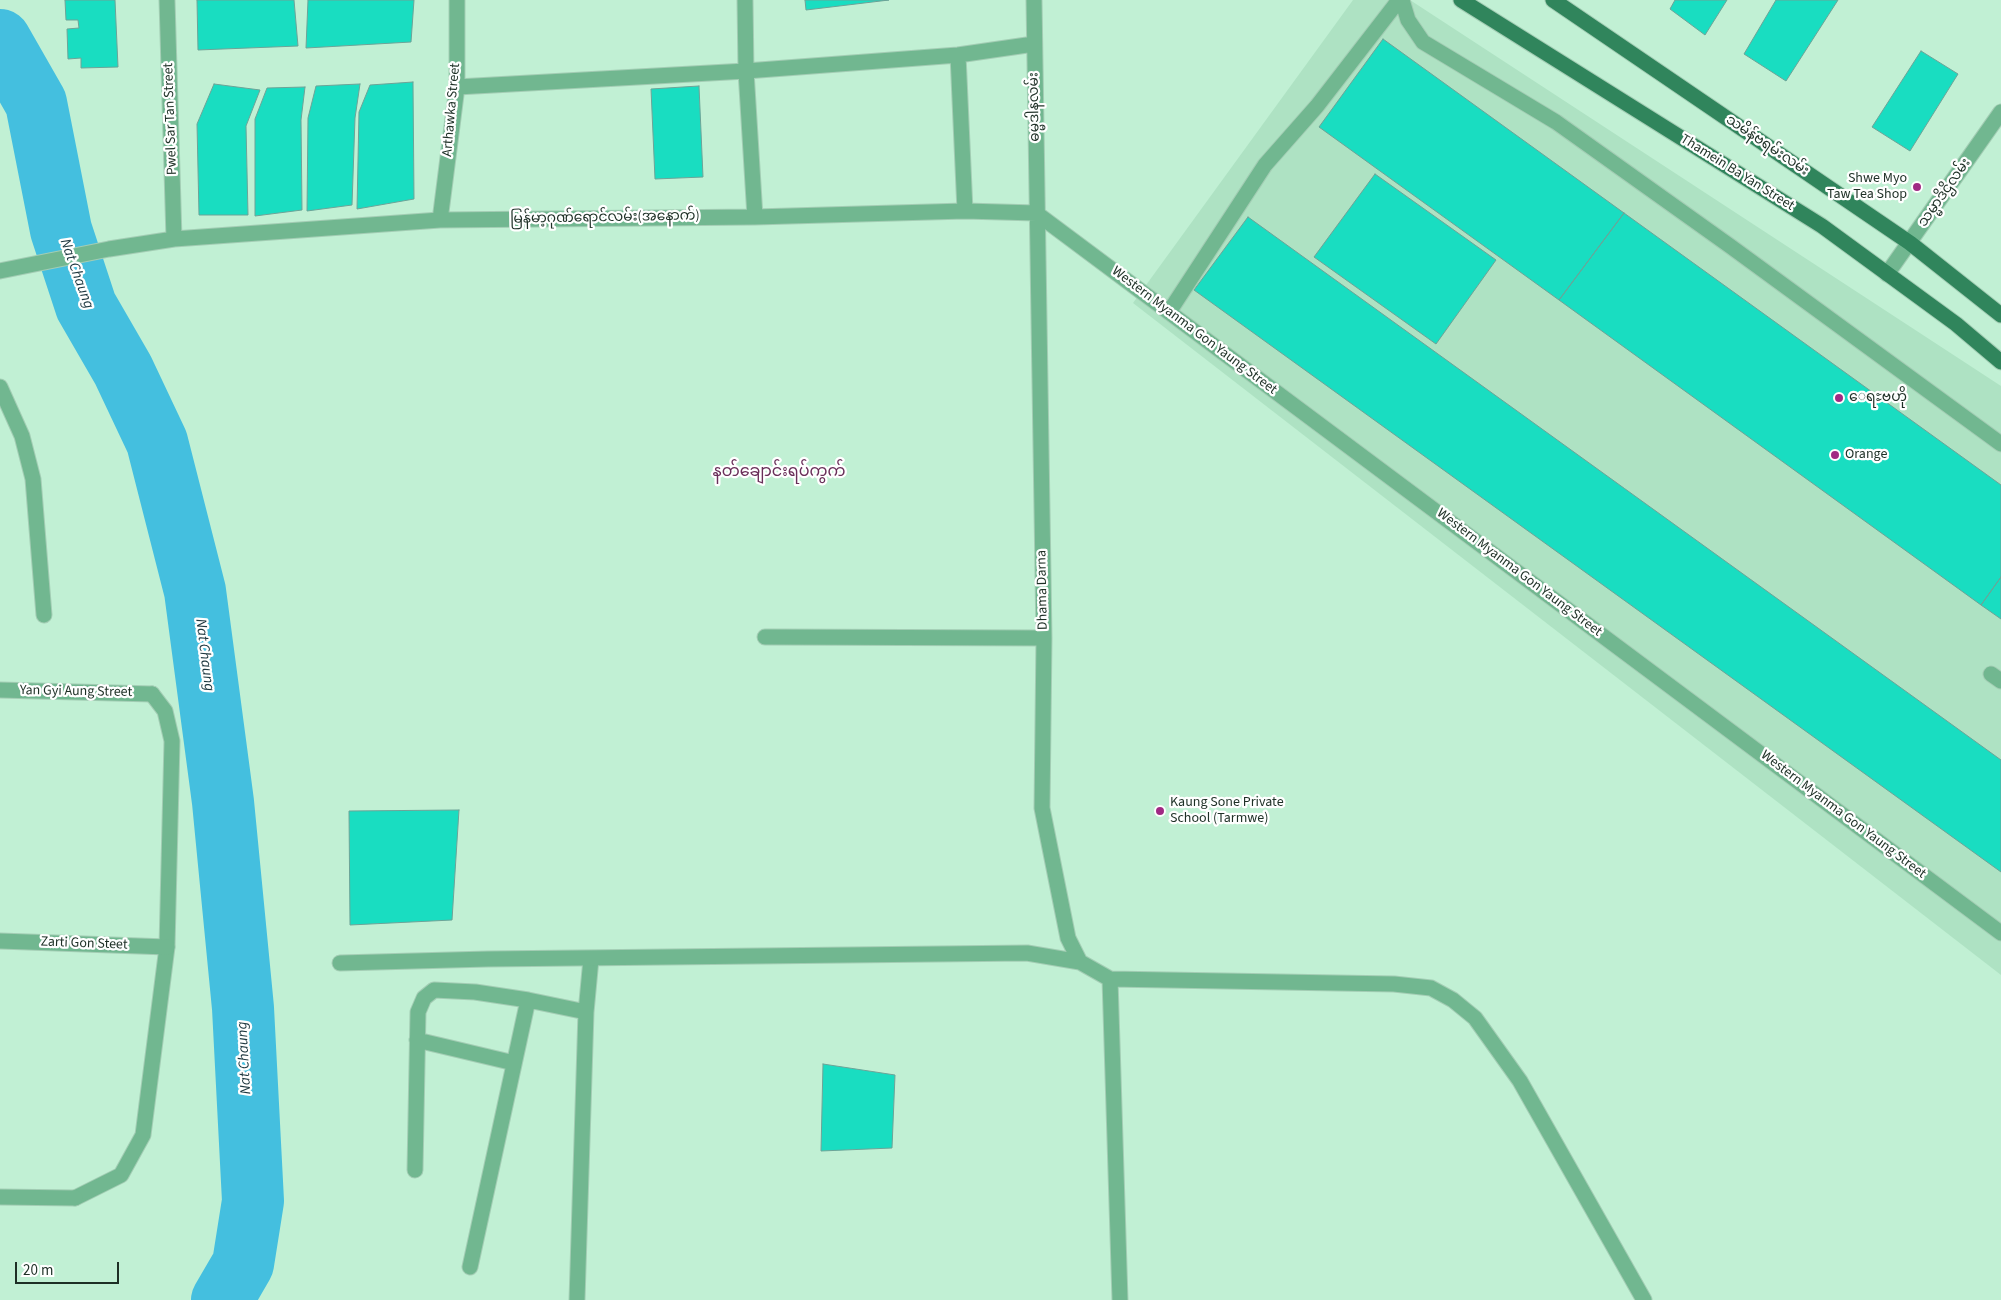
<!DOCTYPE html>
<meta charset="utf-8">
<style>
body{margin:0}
#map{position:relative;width:2001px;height:1300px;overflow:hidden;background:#c1f0d4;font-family:"Source Sans 3",sans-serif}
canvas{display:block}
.scale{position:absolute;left:15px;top:1262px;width:104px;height:22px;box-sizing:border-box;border:2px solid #1d2f25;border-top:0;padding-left:6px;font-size:15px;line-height:18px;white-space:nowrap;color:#1d2f25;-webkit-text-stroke:4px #fff;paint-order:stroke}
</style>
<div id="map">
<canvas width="2001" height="1300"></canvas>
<div class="scale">20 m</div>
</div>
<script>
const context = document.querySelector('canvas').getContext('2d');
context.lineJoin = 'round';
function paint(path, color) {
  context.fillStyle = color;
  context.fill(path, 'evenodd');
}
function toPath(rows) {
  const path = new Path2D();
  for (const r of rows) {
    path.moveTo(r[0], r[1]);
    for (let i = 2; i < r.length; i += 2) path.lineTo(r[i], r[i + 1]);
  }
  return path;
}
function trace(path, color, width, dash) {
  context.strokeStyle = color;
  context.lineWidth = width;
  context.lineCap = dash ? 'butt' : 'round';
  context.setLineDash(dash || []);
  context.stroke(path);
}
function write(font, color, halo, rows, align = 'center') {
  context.font = font + ' "Source Sans 3","Noto Sans Myanmar",sans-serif';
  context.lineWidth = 4.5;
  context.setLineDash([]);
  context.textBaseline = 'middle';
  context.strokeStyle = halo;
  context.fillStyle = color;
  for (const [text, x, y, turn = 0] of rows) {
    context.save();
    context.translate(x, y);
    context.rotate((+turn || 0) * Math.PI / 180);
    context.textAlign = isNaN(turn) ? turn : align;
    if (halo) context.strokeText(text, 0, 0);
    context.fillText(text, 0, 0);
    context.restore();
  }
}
paint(toPath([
 [1353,0,1410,0,2001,386,2001,975,1133,303]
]), '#aee2c3');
trace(toPath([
 [0,40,36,103,61,230,86,306,123,370,157,442,195,591,223,802,243,1008,253,1201,243,1264,222,1300]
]), '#44bfdf', 62);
const building = toPath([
 [65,0,115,0,118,67,81,68,81,58,68,59,67,29,79,28,78,20,66,20,65,0],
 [197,0,294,0,298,46,198,50,197,0],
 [308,0,414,0,411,42,306,48,308,0],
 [805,0,889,0,806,10,805,0],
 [1675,0,1727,0,1705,35,1670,9,1675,0],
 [1776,0,1838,0,1786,81,1744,54,1776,0],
 [1383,39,1624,213,1559,300,1319,127,1383,39],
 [1921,51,1958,74,1910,151,1872,127,1921,51],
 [413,82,414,199,357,209,359,112,370,85,413,82],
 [214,84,260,90,246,126,248,215,199,215,197,124,214,84],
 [360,84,355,118,352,205,307,211,308,118,316,86,360,84],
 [699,86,703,177,655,179,651,89,699,86],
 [305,87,301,120,302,210,255,216,255,119,267,88,305,87],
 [1375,174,1496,260,1436,344,1314,257,1375,174],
 [1624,213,2001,485,2001,577,1981,605,1559,300,1624,213],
 [1248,217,2001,760,2001,872,1194,290,1248,217],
 [2001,577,2001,619,1981,605,2001,577],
 [459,810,452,920,350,925,349,811,459,810],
 [823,1064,895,1075,892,1148,821,1151,823,1064]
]);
paint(building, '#19ddc1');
trace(building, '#6da397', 1);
const lane = toPath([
 [1402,0,1408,20,1423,42,1556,122,1730,246,2001,444],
 [1169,312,1265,165,1317,106,1399,0],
 [0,387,22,436,33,479,44,615],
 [1991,674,2001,681],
 [417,1040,514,1063],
 [415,1170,418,1012,424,998,434,990,475,992,528,1000],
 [75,1198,121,1175,143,1135,167,947,172,741,165,711,152,694],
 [470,1267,528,1000,586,1012],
 [577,1300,586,1012,591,959]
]);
const street = toPath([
 [167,0,174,239],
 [745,0,746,71,755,217],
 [1034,0,1044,638,1042,808,1068,938,1080,962],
 [958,55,965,211],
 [457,87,746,71,958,55,1034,44],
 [1036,213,2001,933],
 [440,220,457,87,457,0],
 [0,271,109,249,174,239,440,220,755,217,965,211,1036,213],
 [1887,274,2001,112],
 [765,637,1044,638],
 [0,690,152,694],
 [0,941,167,947],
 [340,963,488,959,1027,953,1080,962,1110,979,1394,984,1431,988,1453,1000,1475,1018,1520,1081,1644,1300],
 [1110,979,1120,1300],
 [0,1197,75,1198]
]);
const primary = toPath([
 [1461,0,1822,226,1956,324,2001,362],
 [1553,0,1910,243,2001,315]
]);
trace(lane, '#a3cdb4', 17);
trace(street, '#a3cdb4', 17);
trace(primary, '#a3cdb4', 17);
trace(lane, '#71b790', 15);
trace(street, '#71b790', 15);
trace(primary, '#30855c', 15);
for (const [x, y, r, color] of [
 [1917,187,5,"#a02a84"],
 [1839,398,5,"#a02a84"],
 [1835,455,5,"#a02a84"],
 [1160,811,5,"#a02a84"]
]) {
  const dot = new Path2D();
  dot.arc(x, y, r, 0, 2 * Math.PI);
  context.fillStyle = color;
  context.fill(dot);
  trace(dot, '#fff', 2);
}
write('14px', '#1d2f25', '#fff', [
 ["ဓမ္မဒါနလမ်း",1035,107,-91],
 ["Arthawka Street",452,110,-85],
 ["Pwel Sar Tan Street",171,119,-92],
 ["သမိန်ဗရမ်းလမ်း",1767,146,34],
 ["Thamein Ba Yan Street",1737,173,32],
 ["သမ္မာဒိဌိလမ်း",1945,193,-55],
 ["မြန်မာ့ဂုဏ်ရောင်လမ်း(အနောက်)",605,218,-1],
 ["Western Myanma Gon Yaung Street",1194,331,37],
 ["Western Myanma Gon Yaung Street",1519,573,37],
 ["Dhama Darna",1043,590,-91],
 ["Yan Gyi Aung Street",76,692,1],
 ["Western Myanma Gon Yaung Street",1843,815,37],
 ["Zarti Gon Steet",84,944,2]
]);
write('14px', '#1d2f25', '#fff', [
 ["Shwe Myo",1907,179,"right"],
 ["Taw Tea Shop",1907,195,"right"],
 ["ေရႊဗဟို",1849,398],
 ["Orange",1845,455],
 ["Kaung Sone Private",1170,803],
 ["School (Tarmwe)",1170,819]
], 'left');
write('italic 15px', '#1c363e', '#fff', [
 ["Nat Chaung",76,274,70],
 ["Nat Chaung",204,655,83],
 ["Nat Chaung",245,1058,-93]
]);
write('16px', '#692f59', '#fff', [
 ["နတ်ချောင်းရပ်ကွက်",779,472]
]);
</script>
